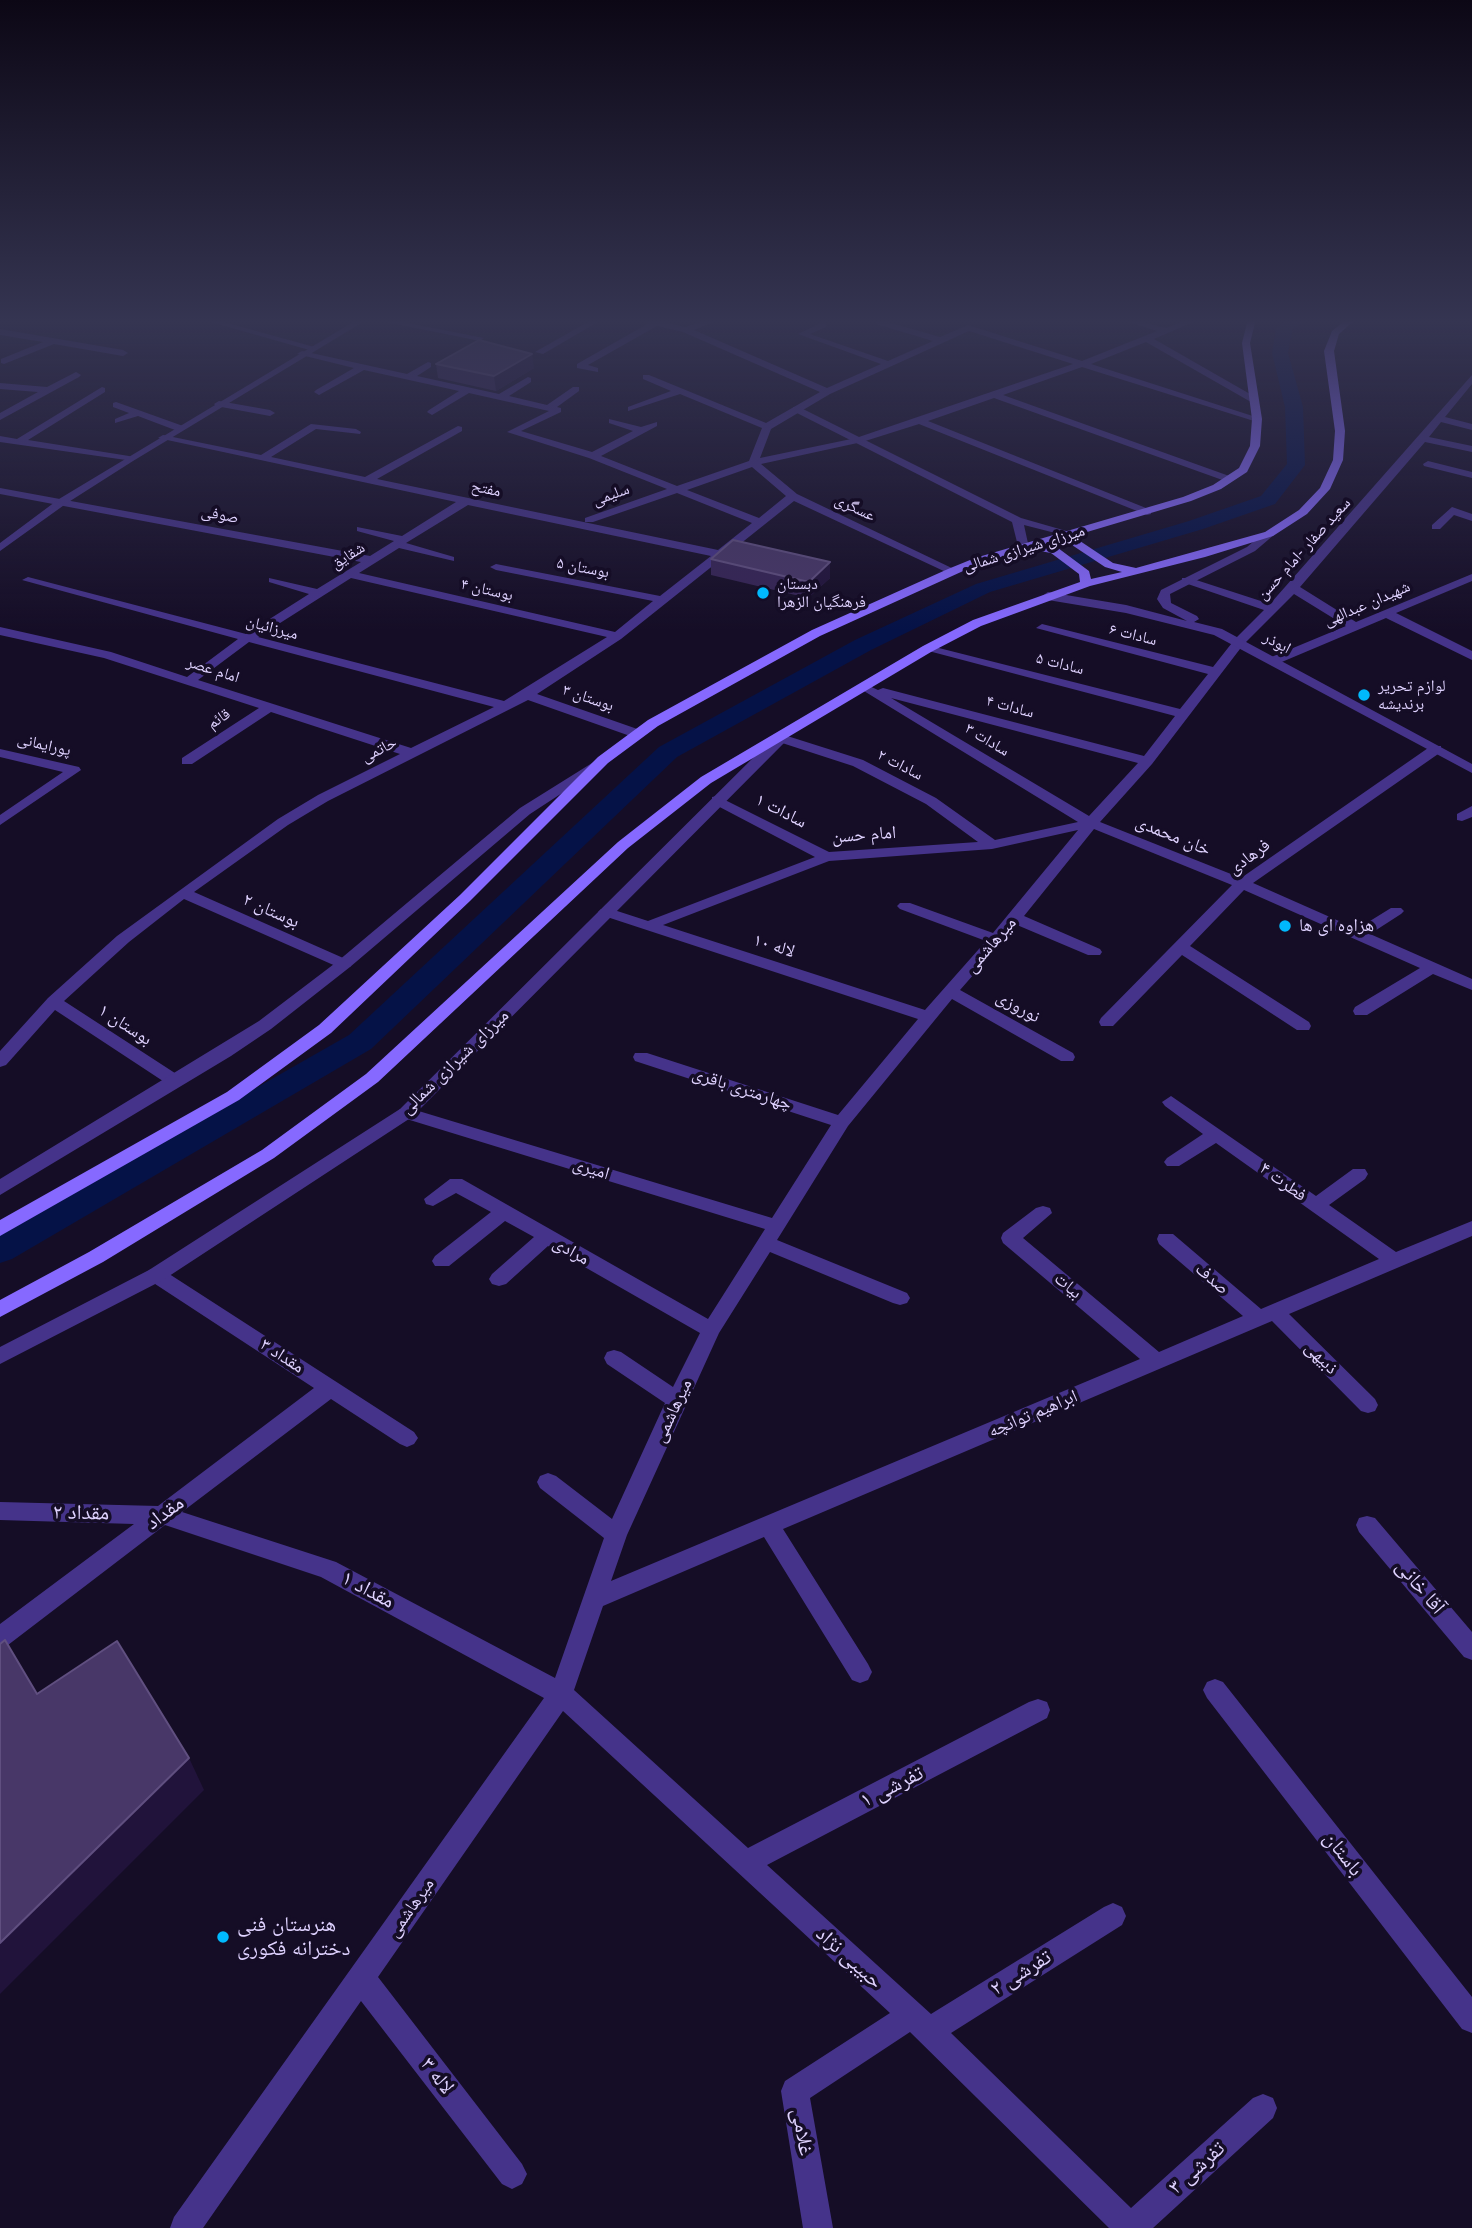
<!DOCTYPE html>
<meta charset="utf-8">
<style>
body{margin:0}
canvas{display:block;background:#150d26}
</style>
<canvas width="1472" height="2228"></canvas>
<script>
const context = document.querySelector('canvas').getContext('2d');
context.lineJoin = 'round';
function toPath(rows) {
  const path = new Path2D();
  for (const r of rows) {
    path.moveTo(r[0], r[1]);
    for (let i = 2; i < r.length; i += 2) path.lineTo(r[i], r[i + 1]);
  }
  return path;
}
function paint(path, color) {
  context.fillStyle = color;
  context.fill(path, 'evenodd');
}
function trace(path, color, width, dash) {
  context.strokeStyle = color;
  context.lineWidth = width;
  context.lineCap = dash ? 'butt' : 'round';
  context.setLineDash(dash || []);
  context.stroke(path);
}
function write(font, color, halo, rows, align = 'center') {
  context.font = font + ' "PT Sans","Noto Naskh Arabic",sans-serif';
  context.lineWidth = 7;
  context.setLineDash([]);
  context.textBaseline = 'middle';
  context.strokeStyle = halo;
  context.fillStyle = color;
  for (const [text, x, y, turn = 0] of rows) {
    context.save();
    context.translate(x, y);
    context.rotate((+turn || 0) * Math.PI / 180);
    context.textAlign = isNaN(turn) ? turn : align;
    if (halo) context.strokeText(text, 0, 0);
    context.fillText(text, 0, 0);
    context.restore();
  }
}
paint(toPath([
 [1289,319,1307,319,1292,330,1288,353,1303,407,1305,465,1275,504,1203,529,990,592,871,650,677,757,371,1049,12,1259,0,1263,0,1234,349,1035,659,747,855,640,976,584,1189,521,1261,496,1287,464,1285,407,1272,353,1276,328,1289,319]
]), '#051247');
paint(toPath([
 [200,319,213,319,318,348,313,351,200,319],
 [371,319,387,319,484,338,480,341,371,319],
 [593,319,603,319,543,354,535,352,593,319],
 [637,319,664,319,664,322,685,327,710,319,721,319,694,330,827,388,881,364,798,334,823,322,827,325,826,327,810,334,888,361,933,341,876,324,876,320,881,319,893,319,888,322,940,337,968,325,1082,361,1157,331,1119,319,1131,319,1166,328,1189,319,1200,319,1154,339,1257,398,1257,402,1251,402,1146,342,1091,364,1262,419,1254,421,1082,367,1003,395,1232,477,1233,479,1228,482,994,398,928,421,1151,510,1151,514,1147,515,919,424,862,442,761,464,797,494,958,571,948,573,794,501,621,639,537,694,643,731,643,737,633,737,528,700,328,801,288,825,194,892,350,961,352,964,350,967,338,967,184,899,129,942,64,1001,181,1077,184,1081,181,1085,169,1085,55,1010,6,1065,0,1067,0,1051,48,998,117,936,278,819,318,795,400,754,271,712,192,764,182,764,182,758,259,708,104,658,0,635,0,627,111,652,187,677,238,639,22,580,28,577,246,634,309,594,269,582,269,578,317,589,361,562,0,494,0,488,370,556,394,541,357,531,357,527,402,536,456,502,158,438,163,435,261,455,311,424,356,429,361,432,360,434,316,429,271,457,365,477,458,426,462,427,462,431,377,479,718,550,752,523,677,493,593,522,585,522,585,518,667,489,589,458,507,432,549,411,469,393,432,415,427,412,429,410,459,391,364,370,319,395,314,392,316,390,354,368,297,354,302,351,407,374,428,362,431,363,431,367,417,376,499,394,528,377,531,378,531,382,509,396,547,405,573,387,579,387,579,391,557,407,561,408,561,412,521,431,592,452,633,431,609,423,609,419,641,427,657,422,657,426,601,456,677,486,749,461,762,428,680,394,628,411,628,407,671,391,643,379,643,375,649,375,766,423,820,392,683,332,657,326,588,365,598,368,598,372,577,368,577,364,649,323,637,319],
 [969,331,1073,364,856,438,760,458,771,429,830,394,969,331],
 [752,467,786,496,759,518,687,490,752,467],
 [468,505,711,556,660,596,496,564,490,567,496,570,653,601,615,632,359,573,399,548,454,561,454,557,406,543,468,505],
 [351,578,607,637,504,701,258,637,351,578],
 [249,642,494,707,411,748,198,680,249,642],
 [0,329,123,350,128,353,123,356,54,344,4,364,1,363,1,359,43,342,0,335,0,329],
 [76,372,81,375,79,377,0,420,0,413,38,392,0,389,0,383,47,387,76,372],
 [1472,375,1472,384,1445,417,1472,424,1472,430,1441,422,1429,437,1472,446,1472,452,1425,442,1300,587,1356,622,1472,574,1472,581,1396,613,1472,651,1472,660,1386,618,1277,664,1269,664,1269,658,1346,626,1294,594,1243,645,1152,764,1100,822,1241,878,1431,746,1441,746,1441,752,1253,883,1357,929,1391,908,1401,908,1404,911,1401,914,1370,934,1472,979,1472,990,1433,974,1367,1015,1355,1015,1353,1011,1355,1007,1420,968,1244,890,1190,946,1309,1022,1311,1026,1309,1030,1297,1030,1182,955,1113,1026,1101,1026,1099,1022,1101,1018,1232,885,1094,829,1024,916,1100,949,1102,952,1100,955,1088,955,1017,925,960,990,1073,1053,1075,1057,1073,1061,1061,1061,952,999,848,1126,777,1240,907,1293,910,1298,907,1303,900,1305,893,1303,770,1252,719,1333,627,1535,611,1581,1140,1359,1003,1243,1001,1238,1003,1233,1036,1208,1043,1206,1050,1208,1052,1213,1023,1238,1159,1352,1243,1316,1159,1244,1157,1239,1159,1234,1173,1234,1261,1309,1379,1259,1216,1143,1179,1166,1167,1166,1164,1162,1167,1158,1203,1134,1165,1106,1162,1102,1171,1096,1316,1196,1353,1169,1365,1169,1368,1174,1365,1179,1329,1205,1396,1252,1472,1221,1472,1236,1289,1314,1375,1399,1378,1405,1375,1411,1368,1413,1361,1411,1272,1321,783,1529,868,1664,872,1672,868,1680,860,1683,852,1680,764,1537,603,1606,574,1690,748,1848,1029,1702,1038,1699,1047,1702,1050,1710,1047,1718,767,1865,931,2014,1104,1907,1113,1903,1122,1907,1126,1916,1122,1925,951,2033,1131,2208,1253,2098,1263,2094,1273,2098,1277,2108,1273,2118,1153,2228,1109,2228,910,2032,810,2098,833,2228,803,2228,781,2091,785,2081,890,2013,563,1711,378,1977,522,2164,527,2174,522,2184,512,2189,502,2184,361,2001,203,2228,170,2228,174,2217,544,1698,321,1577,165,1525,8,1645,0,1649,0,1624,134,1524,0,1520,0,1502,158,1506,314,1388,149,1280,146,1275,149,1270,156,1268,163,1270,414,1432,418,1438,414,1444,407,1447,400,1444,331,1399,182,1512,336,1562,555,1678,604,1538,540,1488,537,1482,540,1476,548,1473,556,1476,612,1519,665,1403,607,1364,604,1358,607,1352,614,1350,621,1352,673,1387,700,1333,548,1246,506,1284,499,1286,492,1284,489,1279,492,1274,534,1237,505,1221,449,1266,435,1266,432,1261,435,1256,491,1212,456,1193,433,1206,426,1204,424,1199,450,1179,462,1179,708,1319,765,1229,400,1117,397,1113,400,1109,412,1109,772,1218,831,1125,635,1061,633,1057,635,1053,647,1053,838,1115,918,1019,601,915,598,912,601,909,611,909,648,921,815,857,712,803,712,797,717,796,829,852,978,842,926,804,853,766,776,741,776,735,781,734,863,760,936,798,995,840,1078,822,859,688,865,684,878,690,883,688,1144,756,1175,716,921,649,927,645,1180,709,1208,674,1036,628,1042,624,1213,667,1235,639,1264,610,1182,582,1182,578,1190,578,1270,604,1472,375],
 [891,698,1138,763,1089,816,891,698],
 [1078,830,993,933,910,903,900,903,897,906,900,909,986,941,925,1010,663,925,829,861,992,849,1078,830],
 [102,387,105,388,105,392,28,440,129,456,133,457,133,461,0,442,0,436,17,439,102,387],
 [219,401,270,410,275,413,270,416,216,406,214,404,219,401],
 [116,402,183,426,184,428,175,430,138,416,115,423,115,419,129,413,113,407,113,403,116,402],
 [1428,461,1472,472,1472,478,1424,466,1423,464,1428,461],
 [1452,507,1472,514,1472,521,1454,515,1440,529,1432,529,1432,525,1452,507],
 [0,749,79,767,81,770,0,825,0,815,63,772,0,757,0,749],
 [1472,806,1472,817,1462,821,1457,820,1457,814,1472,806],
 [1367,1516,1375,1518,1472,1632,1472,1660,1464,1657,1359,1532,1356,1525,1359,1518,1367,1516],
 [1215,1679,1223,1682,1472,1997,1472,2033,1462,2029,1207,1698,1203,1690,1207,1682,1215,1679]
]), '#45338a');
paint(toPath([
 [358,319,368,319,133,461,67,503,0,551,0,543,59,499,358,319],
 [793,407,799,407,1021,518,1077,534,1071,537,1024,525,1029,548,1019,550,1012,522,793,411,793,407],
 [1265,532,1275,534,1255,551,1170,594,1171,603,1197,616,1199,619,1194,622,1222,629,1472,764,1472,773,1214,635,1126,613,1048,600,1042,596,1048,592,1126,605,1187,621,1163,608,1157,599,1161,590,1247,547,1265,532],
 [781,734,786,735,786,741,412,1117,163,1280,0,1364,0,1347,149,1270,400,1109,776,735,781,734],
 [600,758,605,759,605,765,530,814,350,967,271,1029,231,1056,0,1195,0,1179,259,1021,338,961,520,808,600,758]
]), '#45338a');
paint(toPath([
 [1248,319,1256,319,1250,343,1262,419,1260,446,1247,472,1221,489,1191,501,1077,535,1080,541,1113,563,1136,568,1265,532,1299,510,1320,488,1333,460,1335,431,1324,351,1332,331,1347,319,1356,319,1339,334,1334,351,1345,431,1343,460,1330,489,1307,514,1273,536,1205,557,1090,586,981,626,931,652,711,783,628,848,378,1082,274,1158,103,1262,0,1317,0,1300,89,1252,262,1150,366,1074,618,842,701,777,923,646,973,620,1080,582,1079,574,1051,553,1029,549,983,562,820,636,658,726,608,763,470,901,331,1033,239,1100,0,1236,0,1220,227,1092,319,1025,460,895,598,757,648,720,812,630,948,569,975,558,1183,497,1213,485,1239,468,1250,446,1252,419,1242,343,1248,319],
 [1067,538,1072,545,1105,567,1122,572,1091,579,1089,571,1058,548,1041,545,1067,538]
]), '#8669ff');
paint(toPath([
 [436,364,534,368,496,391,438,378],
 [711,559,830,562,830,578,808,598,711,575]
]), '#362456');
paint(toPath([
 [532,354,534,368,496,391,494,376],
 [830,562,830,578,808,598,809,582],
 [189,1758,204,1790,0,1994,0,1943]
]), '#21133b');
const building = toPath([
 [479,340,532,354,494,376,436,364,479,340],
 [733,540,830,562,809,582,711,559,733,540],
 [5,1640,37,1694,117,1641,189,1758,0,1943,0,1644,5,1640]
]);
paint(building, '#483768');
trace(building, '#604f80', 2);
const sky = context.createLinearGradient(0, 0, 0, 631);
sky.addColorStop(0, '#0c0715');
sky.addColorStop(0.51, '#353552');
sky.addColorStop(1, '#35355200');
context.fillStyle = sky;
context.fillRect(0, 0, 1472, 631);
for (const [x, y, r, color] of [
 [763,593,7,"#00b9fd"],
 [1364,695,7,"#00b9fd"],
 [1285,926,7,"#00b9fd"],
 [223,1937,7,"#00b9fd"]
]) {
  const dot = new Path2D();
  dot.arc(x, y, r, 0, 2 * Math.PI);
  context.fillStyle = color;
  context.fill(dot);
  trace(dot, '#150d26', 2.5);
}
write('16px', '#dfd2ff', '#150d26', [
 ["مفتح",486,489,12],
 ["سلیمی",611,495,-20],
 ["عسگری",855,508,25],
 ["صوفی",220,515,11],
 ["میرزای شیرازی شمالی",1024,549,-17],
 ["سعید صفار -امام حسن",1304,549,-48],
 ["شقایق",348,556,-32],
 ["بوستان ۵",583,568,11],
 ["بوستان ۴",487,590,13],
 ["شهیدان عبدالهی",1367,604,-23],
 ["میرزائیان",272,628,15],
 ["سادات ۶",1133,635,14],
 ["ابوذر",1277,643,28],
 ["سادات ۵",1060,664,14],
 ["امام عصر",213,670,18],
 ["بوستان ۳",588,698,19],
 ["سادات ۴",1010,707,15],
 ["قائم",219,719,-33],
 ["سادات ۳",987,740,31],
 ["پورایمانی",44,745,13],
 ["حاتمی",379,750,-27],
 ["سادات ۲",900,765,27]
]);
write('16px', '#dfd2ff', '#150d26', [
 ["دبستان",777,584],
 ["فرهنگیان الزهرا",777,602],
 ["لوازم تحریر",1378,686],
 ["برندیشه",1378,704]
], 'left');
write('18px', '#dfd2ff', '#150d26', [
 ["سادات ۱",781,811,27],
 ["امام حسن",864,835,-4],
 ["خان محمدی",1173,836,22],
 ["فرهادی",1249,857,-36],
 ["بوستان ۲",271,911,24],
 ["میرهاشمی",991,945,-49],
 ["لاله ۱۰",774,946,18],
 ["نوروزی",1018,1007,29],
 ["بوستان ۱",125,1025,33],
 ["میرزای شیرازی شمالی",455,1062,-44],
 ["چهارمتری باقری",742,1089,18],
 ["امیری",591,1169,17],
 ["فطرت ۴",1283,1182,36],
 ["مرادی",571,1251,30],
 ["صدف",1212,1279,41],
 ["بیات",1068,1286,40],
 ["مقداد ۳",282,1356,33],
 ["ذبیهی",1321,1358,45],
 ["میرهاشمی",673,1411,-65],
 ["ابراهیم توانچه",1033,1414,-23],
 ["میرهاشمی",411,1908,-55]
]);
write('18px', '#dfd2ff', '#150d26', [
 ["هزاوه ای ها",1299,926]
], 'left');
write('21px', '#dfd2ff', '#150d26', [
 ["مقداد ۲",81,1513,1],
 ["مقداد",165,1513,-37],
 ["آقا خانی",1420,1587,50],
 ["مقداد ۱",368,1590,28],
 ["تفرشی ۱",892,1787,-27],
 ["باستان",1343,1854,52],
 ["حبیبی نژاد",849,1958,42],
 ["تفرشی ۲",1021,1973,-32],
 ["لاله ۳",437,2076,52],
 ["غلامی",802,2132,80],
 ["تفرشی ۳",1197,2168,-42]
]);
write('21px', '#dfd2ff', '#150d26', [
 ["هنرستان فنی",237,1925],
 ["دخترانه فکوری",237,1949]
], 'left');
</script>
